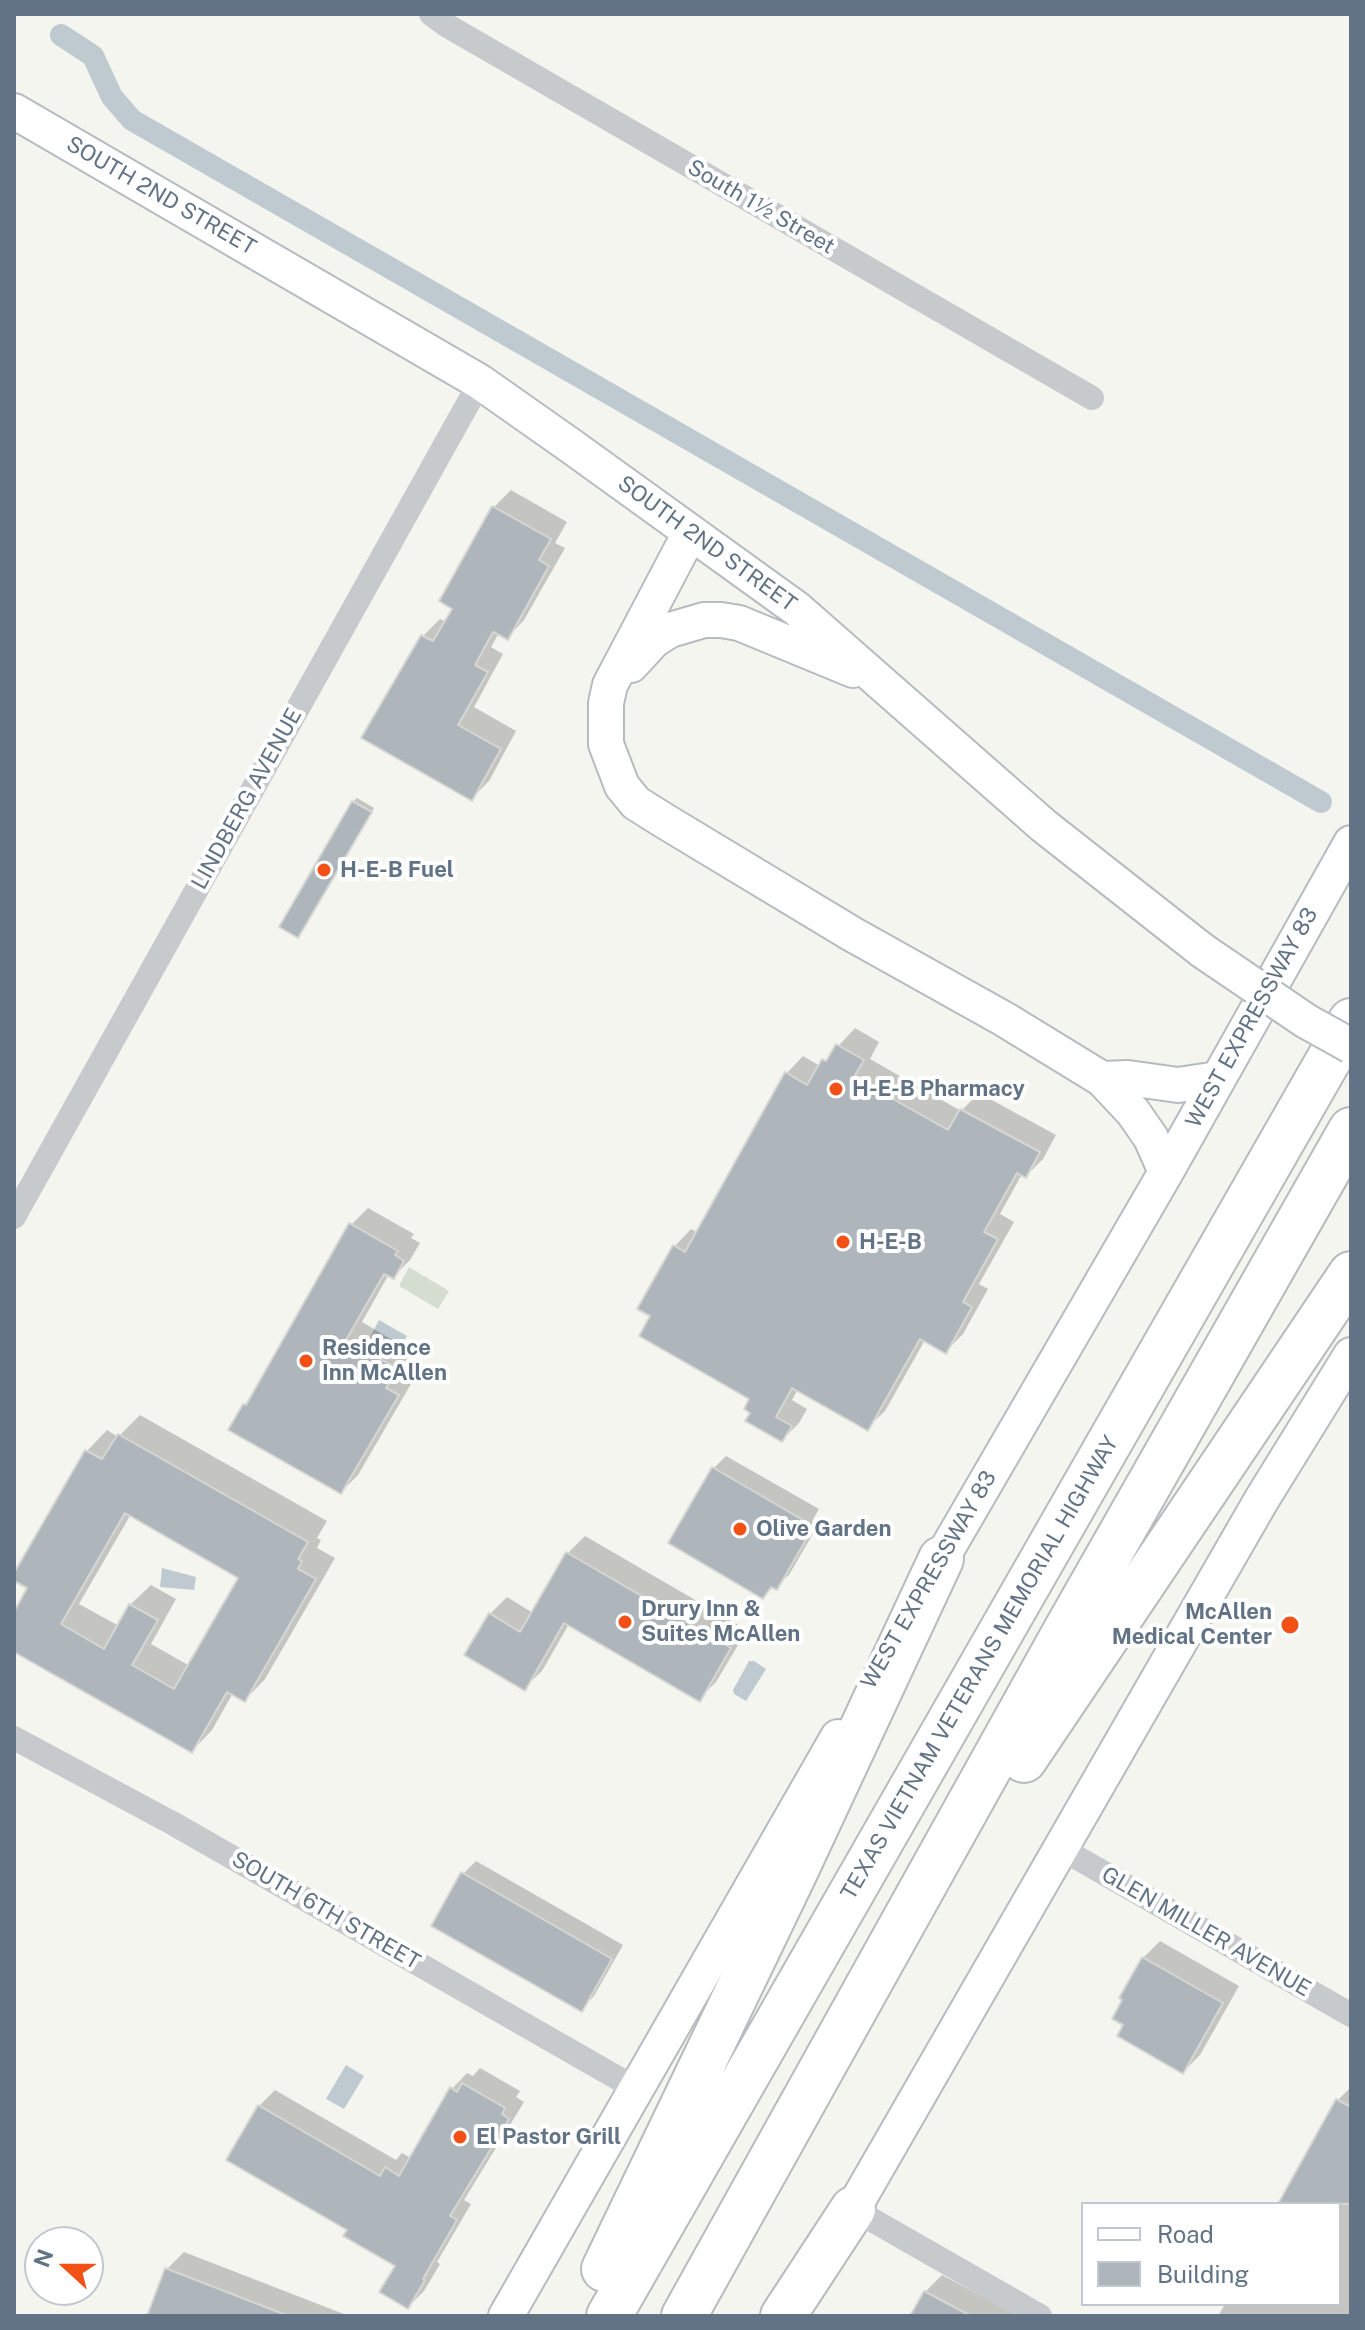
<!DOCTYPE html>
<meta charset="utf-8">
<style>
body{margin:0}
#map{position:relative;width:1365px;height:2330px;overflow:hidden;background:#f5f5f0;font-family:"Public Sans",sans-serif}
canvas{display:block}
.frame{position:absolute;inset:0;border:16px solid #617384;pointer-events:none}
.legend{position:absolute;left:1081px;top:2202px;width:260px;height:104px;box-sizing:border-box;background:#fff;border:2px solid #c0c7ce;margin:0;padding:10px 14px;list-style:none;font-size:24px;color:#617384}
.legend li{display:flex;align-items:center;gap:16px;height:40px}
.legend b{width:40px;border:2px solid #c0c7ce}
.north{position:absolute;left:24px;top:2226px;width:80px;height:80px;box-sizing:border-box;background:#fff;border:2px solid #c0c7ce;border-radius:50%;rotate:291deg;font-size:22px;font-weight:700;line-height:32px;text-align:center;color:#617384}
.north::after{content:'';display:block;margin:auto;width:28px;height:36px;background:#f25014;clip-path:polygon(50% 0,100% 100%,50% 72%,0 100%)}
</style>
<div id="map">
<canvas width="1365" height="2330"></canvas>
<div class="frame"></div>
<ul class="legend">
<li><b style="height:10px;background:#fff"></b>Road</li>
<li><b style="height:22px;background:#aeb6bb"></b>Building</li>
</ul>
<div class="north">N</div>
</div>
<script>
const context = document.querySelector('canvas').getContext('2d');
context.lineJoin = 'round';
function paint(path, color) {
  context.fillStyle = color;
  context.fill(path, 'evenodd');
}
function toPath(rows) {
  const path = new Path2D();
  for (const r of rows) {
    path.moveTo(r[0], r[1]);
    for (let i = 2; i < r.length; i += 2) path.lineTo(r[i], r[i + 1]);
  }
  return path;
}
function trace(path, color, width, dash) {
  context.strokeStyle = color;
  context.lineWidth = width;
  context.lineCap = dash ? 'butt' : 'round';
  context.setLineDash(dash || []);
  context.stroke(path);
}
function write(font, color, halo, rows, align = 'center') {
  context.font = font + ' "Public Sans",sans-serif';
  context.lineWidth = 8;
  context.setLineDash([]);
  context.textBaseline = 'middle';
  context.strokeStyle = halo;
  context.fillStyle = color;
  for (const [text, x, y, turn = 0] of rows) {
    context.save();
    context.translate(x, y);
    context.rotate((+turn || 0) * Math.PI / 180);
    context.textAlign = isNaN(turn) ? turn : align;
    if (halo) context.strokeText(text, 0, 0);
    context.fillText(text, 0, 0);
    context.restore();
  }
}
paint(toPath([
 [409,1267,449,1291,438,1309,399,1286]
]), '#d5ddd1');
paint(toPath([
 [379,1320,407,1336,400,1348,378,1335,375,1340,370,1337],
 [162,1568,196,1577,194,1590,160,1587],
 [749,1661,754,1661,766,1669,746,1701,734,1694,733,1690],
 [346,2065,364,2076,344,2109,326,2099]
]), '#bfcad0');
paint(toPath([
 [511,490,567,522,555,543,565,548,524,620,507,638,499,633,491,647,503,654,474,707,516,731,489,781,472,798,363,737,423,636,440,619,447,622,455,608,442,601,494,507],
 [357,798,374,808,301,932,353,802],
 [855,1028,879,1042,870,1059,961,1111,979,1093,1056,1135,1043,1159,1026,1176,1022,1174,1000,1214,1014,1222,979,1284,988,1289,963,1334,946,1351,925,1340,885,1411,867,1428,798,1389,792,1400,807,1409,799,1423,782,1440,753,1412,752,1399,653,1316,674,1247,691,1229,698,1233,786,1074,803,1056,820,1066],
 [368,1208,414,1234,411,1238,420,1243,410,1260,393,1277,389,1274,362,1322,408,1349,404,1356,408,1359,402,1370,415,1377,358,1475,341,1492,244,1405,254,1395,351,1225],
 [140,1415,327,1521,317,1538,321,1540,317,1548,335,1558,265,1679,245,1700,233,1693,212,1730,192,1751,14,1650,14,1616,30,1588,14,1577,87,1451,107,1430,118,1437],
 [131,1514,241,1577,190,1666,151,1644,176,1599,151,1585,130,1605,119,1626,79,1604],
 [726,1456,819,1509,812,1521,818,1525,789,1575,763,1596,714,1468],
 [585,1536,747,1630,716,1682,699,1699,569,1624,542,1671,524,1688,490,1614,507,1597,533,1613,568,1553],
 [476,1861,623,1945,594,1996,581,2009,463,1874],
 [1160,1941,1239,1986,1200,2055,1183,2072,1126,2024,1125,1999,1143,1958],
 [480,2068,520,2091,516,2097,524,2102,464,2200,471,2204,437,2262,440,2264,424,2291,408,2307,397,2265,349,2229,259,2106,275,2090,396,2160,402,2153,411,2158,452,2089,467,2073,473,2076],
 [1351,2087,1351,2316,1218,2316,1225,2304,1339,2304,1339,2204,1280,2204,1338,2100],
 [184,2252,349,2316,149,2316,167,2269],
 [942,2275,1019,2316,912,2316,925,2292]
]), '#0003');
trace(toPath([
 [61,35,93,56,112,97,132,120,1321,802]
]), '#bfcad0', 22);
const building = toPath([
 [492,506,551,539,539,560,549,566,508,640,493,632,475,665,488,672,458,725,501,749,472,801,361,738,421,635,433,641,452,609,439,601,492,506],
 [352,801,372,812,298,938,279,927,352,801],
 [836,1044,864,1060,854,1077,948,1130,960,1109,1040,1152,1026,1178,1017,1173,984,1232,998,1239,963,1302,972,1307,946,1354,920,1339,868,1431,792,1388,776,1417,792,1426,782,1442,745,1421,750,1413,744,1409,749,1399,639,1336,650,1316,637,1309,673,1245,685,1252,785,1072,807,1085,822,1059,826,1061,836,1044],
 [349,1223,398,1251,395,1255,404,1261,394,1279,384,1274,346,1340,393,1366,388,1374,393,1376,386,1388,399,1395,341,1494,228,1430,243,1404,246,1405,349,1223],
 [118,1434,308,1542,298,1559,302,1561,298,1569,316,1579,245,1702,227,1692,192,1753,14,1652,14,1612,27,1588,14,1581,14,1573,85,1450,102,1459,118,1434],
 [125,1513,238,1578,174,1689,132,1665,158,1620,129,1604,104,1649,61,1624,125,1513],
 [712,1467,808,1523,801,1534,807,1538,777,1590,771,1587,763,1599,668,1543,712,1467],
 [566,1552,731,1648,700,1702,564,1623,525,1691,464,1655,489,1613,520,1632,566,1552],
 [461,1872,612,1959,582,2012,431,1926,461,1872],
 [1142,1957,1223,2003,1183,2074,1117,2036,1123,2025,1112,2019,1122,2000,1119,1998,1142,1957],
 [462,2083,505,2108,502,2114,509,2119,450,2216,457,2220,423,2279,425,2280,408,2309,379,2292,395,2266,343,2236,347,2230,226,2160,258,2105,380,2176,385,2167,399,2176,450,2087,457,2092,462,2083],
 [1336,2099,1351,2107,1351,2204,1278,2204,1336,2099],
 [165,2268,286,2315,286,2316,147,2316,165,2268],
 [924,2291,971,2316,910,2316,924,2291]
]);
paint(building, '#aeb6bb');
trace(building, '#d6d6d3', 2);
const secondary = toPath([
 [14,111,480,382,571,446,797,609,1044,826,1203,951],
 [690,533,610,685,606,703,606,744,622,786,636,803,663,820,852,934,1004,1019,1102,1079,1133,1112,1151,1138,1166,1172],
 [631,665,654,640,670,630,704,620,721,620,739,623,853,670],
 [1102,1079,1128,1078,1178,1085,1218,1079],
 [929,1580,1166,1172,1351,843],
 [842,2228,1262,1499,1351,1355],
 [506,2316,838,1737]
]);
const highway = toPath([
 [1024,1760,1351,1274],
 [604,2269,795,1872,941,1559],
 [609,2316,1351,1021],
 [684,2316,1065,1632,1351,1130],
 [783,2316,853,2209]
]);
trace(secondary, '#b6bbc0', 38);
trace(highway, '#b8bbbe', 48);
trace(toPath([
 [431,14,446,25,1092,398],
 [14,1217,480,382],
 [14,1738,174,1824,635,2088],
 [1062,1849,1351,2015],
 [853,2209,1040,2316]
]), '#c7cacd', 24);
trace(secondary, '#fff', 34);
trace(highway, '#fff', 44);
const secondaryBridge = toPath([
 [1203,951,1306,1021,1351,1046]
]);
trace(secondaryBridge, '#b6bbc0', 38, []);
trace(secondaryBridge, '#fff', 34);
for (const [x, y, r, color] of [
 [324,870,8,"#f25014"],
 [836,1089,8,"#f25014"],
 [843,1242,8,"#f25014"],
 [306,1361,8,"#f25014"],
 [740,1529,8,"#f25014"],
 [625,1622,8,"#f25014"],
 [1290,1625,10,"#f25014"],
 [460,2137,8,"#f25014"]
]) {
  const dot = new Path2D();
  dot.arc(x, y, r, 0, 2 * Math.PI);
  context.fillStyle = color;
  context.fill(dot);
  trace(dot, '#fff', 3);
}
write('22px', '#617384', '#fff', [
 ["SOUTH 2ND STREET",161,196,30],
 ["South 1½ Street",761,207,30],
 ["SOUTH 2ND STREET",707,544,36],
 ["LINDBERG AVENUE",247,799,-61],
 ["WEST EXPRESSWAY 83",1252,1018,-61],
 ["WEST EXPRESSWAY 83",929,1580,-60],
 ["TEXAS VIETNAM VETERANS MEMORIAL HIGHWAY",980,1668,-60],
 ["SOUTH 6TH STREET",326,1911,30],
 ["GLEN MILLER AVENUE",1206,1932,30]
]);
write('bold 22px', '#617384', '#fff', [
 ["H-E-B Fuel",340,870],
 ["H-E-B Pharmacy",852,1089],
 ["H-E-B",859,1242],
 ["Residence",322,1348],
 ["Inn McAllen",322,1373],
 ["Olive Garden",756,1529],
 ["Drury Inn &",641,1609],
 ["Suites McAllen",641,1634],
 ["McAllen",1272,1612,"right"],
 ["Medical Center",1272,1637,"right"],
 ["El Pastor Grill",476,2137]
], 'left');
</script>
